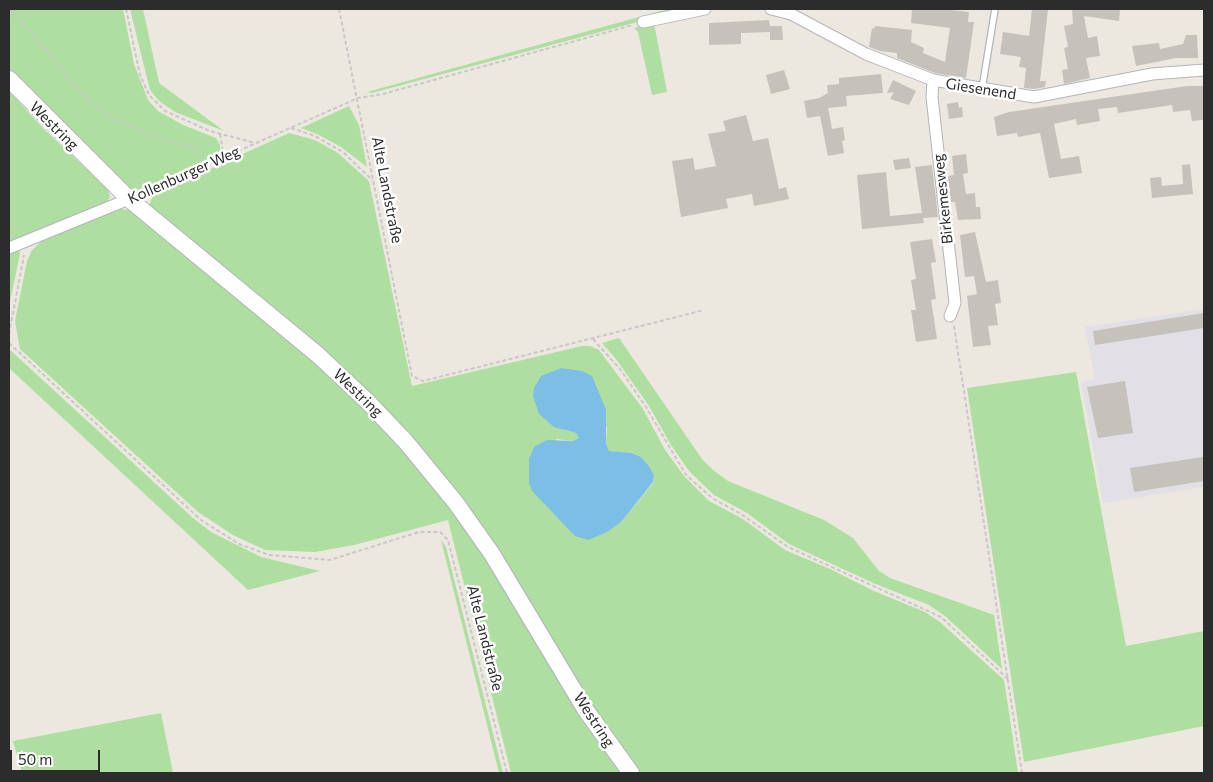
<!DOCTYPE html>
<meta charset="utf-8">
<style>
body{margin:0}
#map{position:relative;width:1213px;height:782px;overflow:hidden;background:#ece8e0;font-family:Commissioner,sans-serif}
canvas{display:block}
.frame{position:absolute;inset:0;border:10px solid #2c2c2c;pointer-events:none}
.scale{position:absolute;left:10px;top:750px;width:90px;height:22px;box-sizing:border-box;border:2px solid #2c2c2c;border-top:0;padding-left:6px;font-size:15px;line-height:18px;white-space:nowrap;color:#2c2c2c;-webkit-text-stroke:4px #fff;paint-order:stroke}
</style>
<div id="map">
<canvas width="1213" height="782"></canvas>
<div class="frame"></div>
<div class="scale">50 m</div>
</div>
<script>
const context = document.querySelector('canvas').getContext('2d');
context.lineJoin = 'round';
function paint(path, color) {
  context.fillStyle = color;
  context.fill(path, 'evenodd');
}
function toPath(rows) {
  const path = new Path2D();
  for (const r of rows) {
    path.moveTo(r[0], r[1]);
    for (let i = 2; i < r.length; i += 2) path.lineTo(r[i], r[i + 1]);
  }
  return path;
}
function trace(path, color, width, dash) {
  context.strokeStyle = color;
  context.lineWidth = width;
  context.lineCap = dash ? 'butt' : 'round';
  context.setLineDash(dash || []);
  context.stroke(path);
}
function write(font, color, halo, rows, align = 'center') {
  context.font = font + ' Commissioner,sans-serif';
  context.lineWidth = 5;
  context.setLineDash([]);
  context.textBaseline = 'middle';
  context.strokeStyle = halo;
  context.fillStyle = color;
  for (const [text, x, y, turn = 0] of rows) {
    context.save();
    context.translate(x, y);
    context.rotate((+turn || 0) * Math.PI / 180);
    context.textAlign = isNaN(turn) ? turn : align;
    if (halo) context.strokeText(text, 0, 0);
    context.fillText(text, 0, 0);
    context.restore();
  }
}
paint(toPath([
 [1204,309,1204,487,1103,503,1081,382,1095,379,1085,327]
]), '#e2dfe6');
paint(toPath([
 [9,9,123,9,134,64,148,100,158,111,183,125,216,138,220,145,220,155,141,191,125,187,9,72],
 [130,9,143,9,159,83,224,131,175,112,159,101,150,90],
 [668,9,686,9,372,93,367,92],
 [654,23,667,92,652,95,638,32,634,28],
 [9,91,44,129,108,189,110,197,104,206,9,244],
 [349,106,359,125,367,167,341,147,317,134,301,128],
 [289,133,315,140,338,153,369,181,412,386,582,346,590,346,599,350,643,409,665,450,684,476,709,501,743,519,785,550,830,569,874,591,925,612,940,622,1004,680,1018,773,640,773,603,724,453,488,149,206,153,195],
 [607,427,606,444,609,451,632,453,641,457,649,466,654,475,653,483,622,521,575,536,560,519,556,439,573,441,579,438,577,433,564,430],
 [120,209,130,210,327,371,420,466,471,533,624,773,511,773,448,520,354,545,315,552,265,550,233,535,198,512,20,349,15,321,27,261,32,250,43,240],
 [18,249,20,253,9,307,9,253],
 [619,338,702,459,713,470,728,481,824,520,853,538,879,571,890,578,994,615,1002,669,945,616,929,605,873,583,789,544,747,513,714,495,689,471,671,445,649,406,616,359,602,343],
 [9,349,193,518,211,532,261,557,320,571,248,590,9,368],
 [1076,372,1126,646,1204,631,1204,726,1024,762,967,388],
 [441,540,446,547,503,773,499,773],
 [161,713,173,773,22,773,13,741]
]), '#afdea1');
paint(toPath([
 [561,368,582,371,592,376,606,410,606,444,609,451,632,453,641,457,649,466,654,475,653,482,622,521,607,532,588,540,575,536,532,491,529,483,529,459,534,447,547,440,573,441,579,438,576,433,554,427,539,414,533,396,534,388,541,376]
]), '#7cbee5');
paint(toPath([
 [912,9,942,9,969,12,968,22,974,22,966,78,935,73,897,58,897,53,880,51,869,47,872,28,874,29,875,26,912,30,911,42,924,48,923,53,945,62,950,28,911,23],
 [1032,9,1048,9,1040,81,1046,81,1045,87,1034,89,1024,88,1026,68,1019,67,1021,57,1000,54,1003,32,1029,36],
 [1072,9,1120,9,1119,21,1084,16,1088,38,1097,36,1100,56,1086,58,1090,78,1064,84,1062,70,1068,69,1064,48,1068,47,1064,26,1073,24],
 [769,20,770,26,782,26,783,40,770,40,770,32,741,33,741,44,709,45,709,23],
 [1186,35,1197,35,1198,58,1176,58,1136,66,1132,46,1159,43,1160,49,1183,44],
 [784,70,790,89,771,94,766,75],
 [881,74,883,93,846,96,847,106,828,108,832,129,843,127,845,140,842,141,844,153,828,156,820,116,807,118,804,101,819,98,828,93,827,85,839,84,839,78],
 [893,80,916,91,909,105,890,99,894,92,887,93],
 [1187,86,1204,86,1203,120,1192,121,1190,110,1173,112,1172,105,1118,113,1117,107,1098,109,1100,121,1077,125,1076,119,1054,124,1061,159,1079,156,1082,173,1049,178,1040,133,1018,137,1017,133,997,136,994,117,1009,112],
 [958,102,959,108,962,107,963,117,949,119,947,104],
 [746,115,753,141,768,138,779,189,786,187,789,199,754,206,752,194,726,199,728,208,681,217,672,161,693,158,695,170,716,166,708,134,726,131,723,121],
 [966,154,968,173,963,174,966,194,975,193,976,207,980,207,981,219,958,220,955,202,951,202,948,176,954,175,952,156],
 [909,158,911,168,895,170,893,160],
 [1190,164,1193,194,1152,198,1150,178,1161,177,1162,186,1183,184,1182,165],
 [932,165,938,217,923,218,924,223,862,229,857,175,886,172,890,216,922,213,915,167],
 [975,232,986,282,998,280,1001,303,995,304,998,325,988,326,991,345,973,347,967,296,977,294,974,276,965,277,960,235],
 [932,239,936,262,931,263,936,299,931,300,937,339,916,342,911,310,916,310,911,280,916,279,910,242],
 [1204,313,1204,328,1095,345,1093,331],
 [1125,381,1133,433,1098,438,1087,387],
 [1203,457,1204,481,1134,492,1130,468]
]), '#c5c2bb');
const service = toPath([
 [982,89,995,9]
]);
const minor = toPath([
 [771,9,791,14,866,54,933,80,1034,97,1152,74,1204,70],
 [643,22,705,9],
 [933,80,932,97,955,303,950,316],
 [9,248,129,199]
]);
const secondary = toPath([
 [9,79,129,199,318,355,368,402,406,442,456,503,492,554,585,709,631,773]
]);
trace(service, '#b3b4be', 8);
trace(minor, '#b3b4be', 13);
trace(secondary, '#b3b4be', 18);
trace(toPath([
 [10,9,53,58,68,79,100,110,112,119,128,124,150,136,196,148,205,165],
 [126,9,140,75,149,95,165,111,210,131,255,143],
 [339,9,412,376,423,381,704,310],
 [291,128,315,136,343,152,372,180],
 [220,134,224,157],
 [143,193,358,98,383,94,633,25],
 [954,326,1022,773],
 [9,334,24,255],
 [593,339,620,369,646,407,686,475,712,498,741,514,788,547,941,617,1008,679],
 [9,343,201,520,239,544,269,555,330,560,419,532,440,532,448,540,507,773]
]), '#c8c8c8', 2, [4, 2.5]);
trace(service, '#fff', 5.5);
trace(minor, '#fff', 11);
trace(secondary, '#fff', 16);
write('15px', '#2c2c2c', '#fff', [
 ["Giesenend",981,89,9],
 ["Westring",54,126,45],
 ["Kollenburger Weg",184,175,-24],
 ["Alte Landstraße",387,190,79],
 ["Birkemesweg",943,199,-96],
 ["Westring",358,393,44],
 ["Alte Landstraße",485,638,76],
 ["Westring",594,720,57]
]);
</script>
